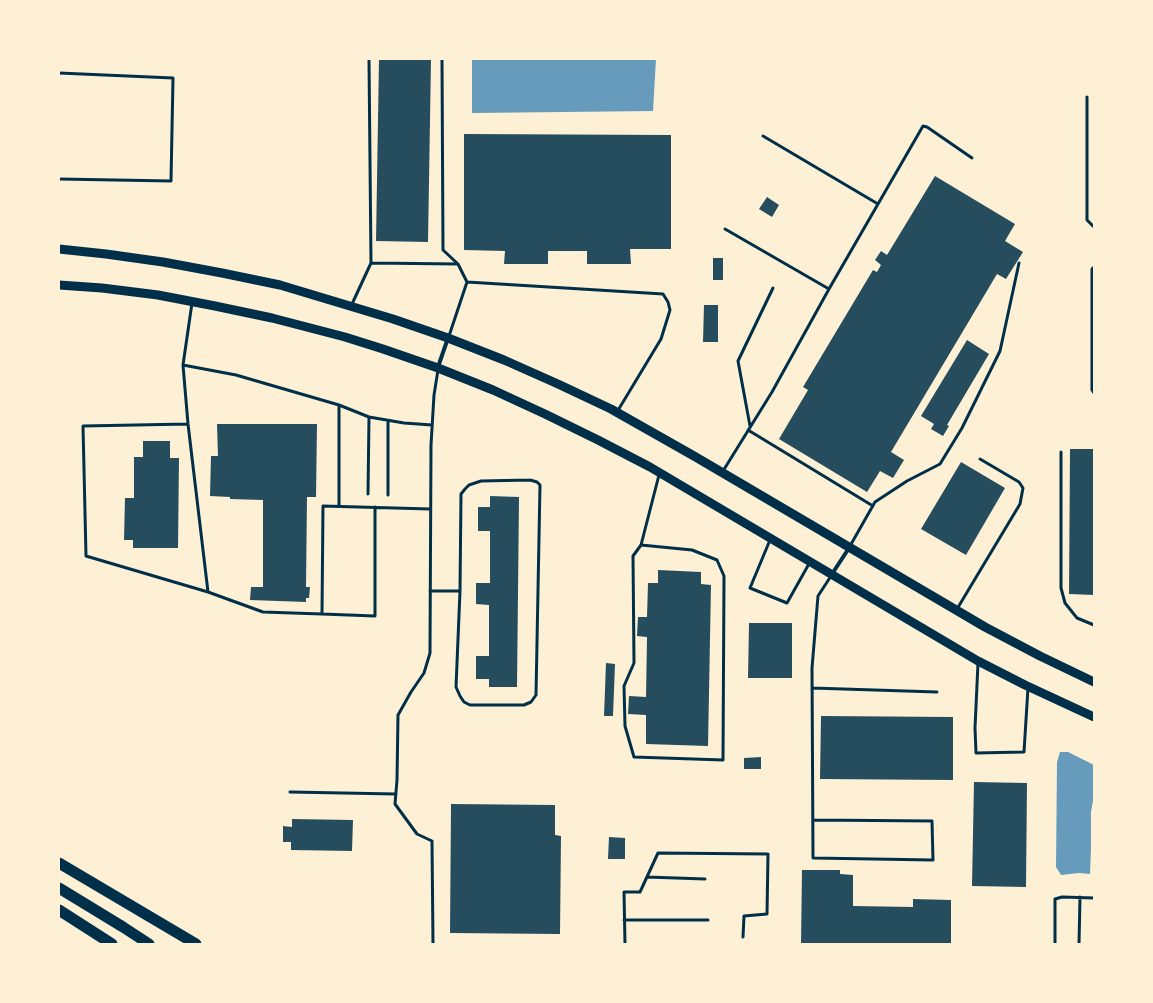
<!DOCTYPE html>
<style>
body{margin:0}
#map{position:relative;width:1153px;height:1003px;overflow:hidden;background:#fdf0d5;font-family:"Roboto Condensed",sans-serif}
canvas{display:block}
.frame{position:absolute;inset:0;border:60px solid #fdf0d5;pointer-events:none}
</style>
<div id="map">
<canvas width="1153" height="1003"></canvas>
<div class="frame"></div>
</div>
<script>
const context = document.querySelector('canvas').getContext('2d');
context.lineJoin = 'round';
function paint(path, color) {
  context.fillStyle = color;
  context.fill(path, 'evenodd');
}
function toPath(rows) {
  const path = new Path2D();
  for (const r of rows) {
    path.moveTo(r[0], r[1]);
    for (let i = 2; i < r.length; i += 2) path.lineTo(r[i], r[i + 1]);
  }
  return path;
}
function trace(path, color, width, dash) {
  context.strokeStyle = color;
  context.lineWidth = width;
  context.lineCap = dash ? 'butt' : 'round';
  context.setLineDash(dash || []);
  context.stroke(path);
}
paint(toPath([
 [472,59,656,59,653,111,472,113],
 [1060,752,1068,752,1094,765,1094,795,1091,812,1091,847,1090,874,1079,873,1061,875,1056,867,1057,762]
]), '#669bbc');
paint(toPath([
 [379,59,431,59,428,242,376,241],
 [464,134,671,135,671,249,630,249,631,264,587,264,587,251,548,251,548,264,504,264,505,251,464,250],
 [935,176,1015,224,1005,241,1023,252,1006,279,997,274,891,452,904,460,893,478,880,471,867,492,779,439,808,390,803,387,873,270,877,272,881,265,875,260,881,251,887,255],
 [767,197,779,205,772,217,759,209],
 [713,258,723,258,723,280,713,280],
 [704,305,718,305,718,342,703,342],
 [967,340,989,354,947,425,949,426,943,436,931,429,934,424,921,416],
 [217,424,317,424,316,497,307,497,306,587,310,587,309,598,306,598,306,602,250,600,251,587,263,587,263,500,230,499,230,497,210,496,211,456,218,456],
 [143,441,170,441,170,458,179,458,178,548,133,548,133,540,124,540,125,498,134,498,134,457,143,457],
 [1070,449,1094,449,1094,595,1069,594],
 [961,462,1005,488,966,555,921,529],
 [490,496,519,497,517,687,489,687,489,679,476,679,476,656,489,656,489,605,476,604,476,583,490,583,490,531,478,531,478,507,490,507],
 [658,570,701,572,701,584,711,585,708,746,646,744,646,715,628,714,629,696,646,697,647,637,637,636,638,617,647,617,648,583,658,583],
 [749,623,792,623,792,678,748,678],
 [606,663,615,664,613,716,604,716],
 [821,716,953,717,953,780,820,779],
 [761,757,761,769,744,769,744,758],
 [974,782,1027,783,1026,887,972,886],
 [451,804,555,805,555,835,561,836,560,934,450,933],
 [292,819,353,820,352,851,291,850,291,842,283,842,283,826,292,827],
 [609,837,625,838,625,859,608,859],
 [802,870,840,870,840,874,853,875,853,906,913,907,913,899,951,900,951,944,801,944]
]), '#264d5e');
trace(toPath([
 [442,59,443,250,458,264,467,282],
 [59,73,173,78,171,181,59,179],
 [1087,97,1087,220,1094,227],
 [763,136,878,204],
 [725,229,829,289],
 [371,263,458,264],
 [1094,267,1092,269,1092,390,1094,393],
 [192,303,183,365,236,375,339,405,369,417,404,423,432,425],
 [352,304,371,263,369,59],
 [449,336,467,282,663,294,668,302,670,310,661,339,617,412],
 [183,365,188,424,208,592,263,612,322,614,323,506,430,509],
 [388,421,388,495],
 [188,424,83,426,86,556,208,592],
 [750,426,738,361,773,288],
 [748,430,873,506],
 [1061,452,1061,588,1065,603,1077,618,1094,625],
 [723,471,772,392,829,289,923,126,927,127,972,158],
 [530,480,537,482,540,485,536,695,531,702,524,705,470,705,464,702,460,696,456,687,460,591,461,494,465,489,469,485,481,481,530,480],
 [368,494,369,417],
 [339,506,339,405],
 [770,540,750,588,787,603,810,562],
 [641,545,633,556,634,663,624,686,625,726,634,757,723,760,724,576,717,560,692,550,641,545,659,475],
 [850,546,875,502,907,481,940,464,962,428,1000,351,1019,263],
 [430,591,460,591],
 [957,609,1020,504,1023,488,1019,482,980,459],
 [322,614,375,616,375,507],
 [978,663,975,728,976,753,1024,752,1028,688],
 [812,688,937,692],
 [290,792,396,794],
 [813,820,932,821,933,860,813,858,812,668,818,596,831,576],
 [647,877,705,879],
 [624,920,708,920],
 [433,944,432,841,417,834,395,804,397,780,398,715,411,692,424,673,430,653,431,445,434,395,438,370],
 [625,944,624,892,640,892,658,853,768,854,767,914,744,916,743,937],
 [1055,944,1055,899,1062,897,1094,898],
 [1079,944,1080,897]
]), '#003049', 3);
trace(toPath([
 [438,367,448,338],
 [832,574,849,548]
]), '#003049', 4);
trace(toPath([
 [59,249,106,254,163,262,222,273,280,285,393,319,448,338,504,360,558,384,611,409,694,456,985,627,1040,656,1094,682],
 [59,285,102,288,158,295,215,306,272,318,345,337,383,349,438,368,493,390,545,414,598,440,650,467,978,661,1025,685,1094,717]
]), '#003049', 9);
trace(toPath([
 [59,863,196,944],
 [59,888,123,927,149,944],
 [59,910,112,944]
]), '#003049', 11);
</script>
